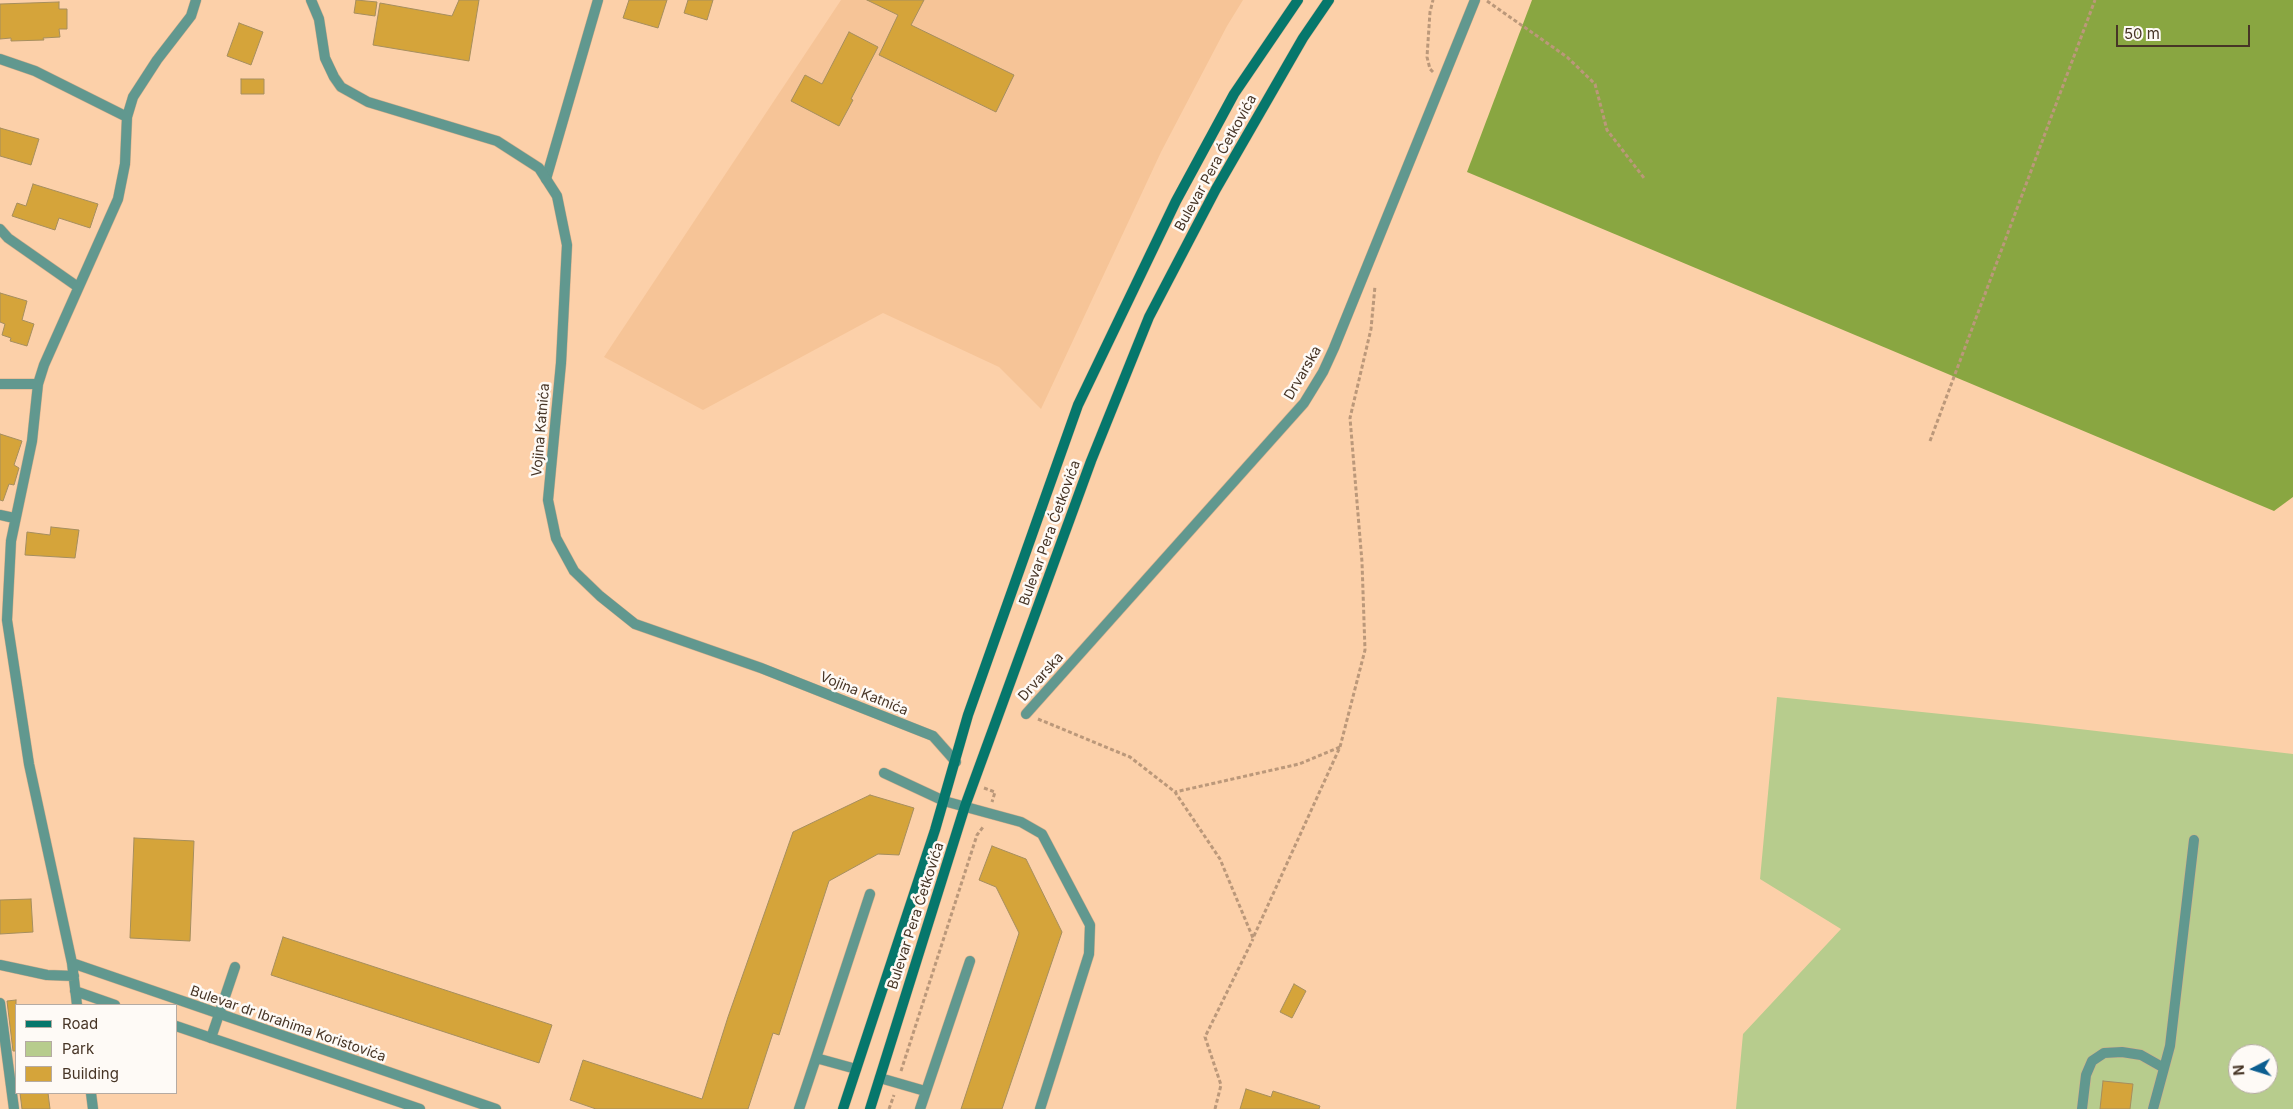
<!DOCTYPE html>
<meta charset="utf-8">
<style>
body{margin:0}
#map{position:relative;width:2293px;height:1109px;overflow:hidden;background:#fcd0a9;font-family:Inter,sans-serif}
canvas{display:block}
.legend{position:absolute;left:15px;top:1004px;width:162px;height:90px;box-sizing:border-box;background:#fefaf6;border:1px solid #b5aba3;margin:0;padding:6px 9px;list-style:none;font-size:15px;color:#473526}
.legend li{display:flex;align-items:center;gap:10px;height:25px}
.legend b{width:25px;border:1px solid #b5aba3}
.north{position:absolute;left:2228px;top:1044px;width:50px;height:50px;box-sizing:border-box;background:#fefaf6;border:1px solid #b5aba3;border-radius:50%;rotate:265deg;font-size:14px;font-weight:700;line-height:20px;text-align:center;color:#473526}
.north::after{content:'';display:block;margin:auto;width:18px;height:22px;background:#0c5e90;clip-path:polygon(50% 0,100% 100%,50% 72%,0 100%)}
.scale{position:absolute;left:2116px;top:25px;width:134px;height:22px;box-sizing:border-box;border:2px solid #473526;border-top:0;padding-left:6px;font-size:15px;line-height:18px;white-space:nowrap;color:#473526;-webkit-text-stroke:4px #fefaf6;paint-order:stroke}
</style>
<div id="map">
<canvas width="2293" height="1109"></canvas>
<ul class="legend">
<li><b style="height:6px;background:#06776c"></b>Road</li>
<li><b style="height:14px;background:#b7cc8d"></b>Park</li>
<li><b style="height:14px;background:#d5a43a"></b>Building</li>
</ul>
<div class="north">N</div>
<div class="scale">50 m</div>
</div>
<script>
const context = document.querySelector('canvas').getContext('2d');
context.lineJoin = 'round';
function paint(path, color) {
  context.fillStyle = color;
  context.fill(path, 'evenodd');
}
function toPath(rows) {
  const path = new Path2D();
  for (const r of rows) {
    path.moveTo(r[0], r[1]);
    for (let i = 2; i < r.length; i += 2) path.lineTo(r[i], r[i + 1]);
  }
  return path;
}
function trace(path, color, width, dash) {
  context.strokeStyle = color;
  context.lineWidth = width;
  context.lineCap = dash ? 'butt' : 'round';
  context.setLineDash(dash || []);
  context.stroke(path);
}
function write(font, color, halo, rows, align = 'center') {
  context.font = font + ' Inter,sans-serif';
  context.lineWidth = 5;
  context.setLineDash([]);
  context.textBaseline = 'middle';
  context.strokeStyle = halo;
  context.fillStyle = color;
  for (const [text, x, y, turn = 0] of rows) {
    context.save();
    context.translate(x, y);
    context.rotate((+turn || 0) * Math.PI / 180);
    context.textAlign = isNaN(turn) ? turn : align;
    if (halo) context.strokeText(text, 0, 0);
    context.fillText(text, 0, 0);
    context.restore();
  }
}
paint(toPath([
 [841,0,1243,0,1227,26,1161,152,1041,409,999,367,883,313,703,410,604,357]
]), '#f6c497');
paint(toPath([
 [1777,697,2028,723,2293,754,2293,1109,1736,1109,1743,1034,1841,929,1760,879],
 [2238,1054,2268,1054,2268,1084,2238,1084]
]), '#b7cc8d');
paint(toPath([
 [1532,0,2293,0,2293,497,2274,511,1467,172]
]), '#89a641');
const building = toPath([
 [356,0,377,2,375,16,354,13,356,0],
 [459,0,479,0,469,61,373,45,380,3,452,16,459,0],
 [629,0,667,0,658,28,623,18,629,0],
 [688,0,713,0,707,20,684,13,688,0],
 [867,0,924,0,911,25,1014,75,996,112,879,55,898,15,867,0],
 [59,2,59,9,67,9,67,29,59,29,60,37,43,38,44,40,11,41,11,38,0,39,0,4,59,2],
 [239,23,263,32,251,65,227,56,239,23],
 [849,32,878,47,851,99,853,100,839,126,791,101,805,75,822,84,849,32],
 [241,79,264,79,264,94,241,94,241,79],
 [0,128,39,139,31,165,0,156,0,128],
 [33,184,98,204,90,228,59,218,55,230,12,216,17,203,26,206,33,184],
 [0,293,27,301,22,320,34,324,27,346,10,341,11,338,2,335,5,324,0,322,0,293],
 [0,434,22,441,14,465,19,468,14,485,9,484,3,501,0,500,0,434],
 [51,527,79,530,75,558,25,555,27,532,50,535,51,527],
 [870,795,914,808,899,855,878,854,829,881,779,1035,773,1033,748,1109,596,1109,570,1100,583,1060,702,1099,728,1017,793,832,870,795],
 [134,838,194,841,190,941,130,938,134,838],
 [992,846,1026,859,1062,932,1002,1109,961,1109,1019,933,996,887,979,880,992,846],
 [31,899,33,932,0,934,0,900,31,899],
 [283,937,552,1025,539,1063,271,975,283,937],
 [1294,984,1306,991,1292,1018,1280,1012,1294,984],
 [16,1000,16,1051,13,1051,7,1001,16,1000],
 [2103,1081,2133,1084,2130,1109,2100,1109,2103,1081],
 [1246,1089,1271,1097,1273,1091,1320,1106,1319,1109,1240,1109,1246,1089],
 [20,1093,48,1093,50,1109,22,1109,20,1093]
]);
paint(building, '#d5a43a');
trace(building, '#a68e5e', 1);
const service = toPath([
 [546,179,598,0],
 [884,773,944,801,1021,822,1042,834,1090,925,1089,954,1040,1109],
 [211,1038,235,967],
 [856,1069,816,1058,870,894],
 [880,1078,925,1091],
 [799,1109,816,1058],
 [920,1109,970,961],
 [2082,1109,2086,1075,2092,1061,2104,1053,2122,1052,2141,1055,2164,1068],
 [2153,1109,2170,1046,2194,840]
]);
const minor = toPath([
 [311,0,319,19,325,58,334,77,341,87,368,102,497,141,539,168,557,196,567,245,561,363,548,500,556,538,574,571,600,596,635,624,761,668,933,736,956,762],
 [0,59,35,71,127,117],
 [0,229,8,238,78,287],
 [0,384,38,384],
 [0,515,14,518],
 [1026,714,1304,403,1323,372,1334,348,1475,0],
 [72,963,496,1109],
 [0,965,47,975,74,976],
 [75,991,115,1005],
 [0,1003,14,1109],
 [77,1005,72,963,29,764,7,620,11,541,32,441,38,384,44,365,118,199,125,164,127,117,133,97,157,60,191,16,196,0],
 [176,1026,420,1109],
 [91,1093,93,1109]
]);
const secondary = toPath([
 [843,1109,935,830,968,715,1078,405,1176,201,1234,94,1298,0],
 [870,1109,965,806,1091,461,1149,317,1216,189,1303,38,1329,0]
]);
trace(service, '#d4ae8c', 11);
trace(minor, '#d4ae8c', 11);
trace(secondary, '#d4ae8c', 11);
trace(toPath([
 [1487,1,1567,57,1595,84,1607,130,1644,178],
 [1433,72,1430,69,1427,57,1430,12,1433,0],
 [1930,441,2095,0],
 [1038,719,1130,757,1175,792,1220,859,1253,938,1340,747,1299,764,1175,792],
 [1340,747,1365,650,1362,562,1350,418,1371,329,1375,286],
 [984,788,995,792,992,802],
 [901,1071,977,835,983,827],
 [889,1109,894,1095],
 [1215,1109,1221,1085,1205,1037,1253,939]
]), '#bb987a', 3, [4, 2.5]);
trace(service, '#61988f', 10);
trace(minor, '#61988f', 10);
trace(secondary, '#06776c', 10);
write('14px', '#473526', '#fefaf6', [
 ["Bulevar Pera Ćetkovića",1216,163,-61],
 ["Drvarska",1303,373,-60],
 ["Vojina Katnića",541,430,-85],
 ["Bulevar Pera Ćetkovića",1050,533,-70],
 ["Drvarska",1041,677,-48],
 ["Vojina Katnića",864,694,22],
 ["Bulevar Pera Ćetkovića",916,916,-72],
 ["Bulevar dr Ibrahima Koristovića",288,1024,19]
]);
</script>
